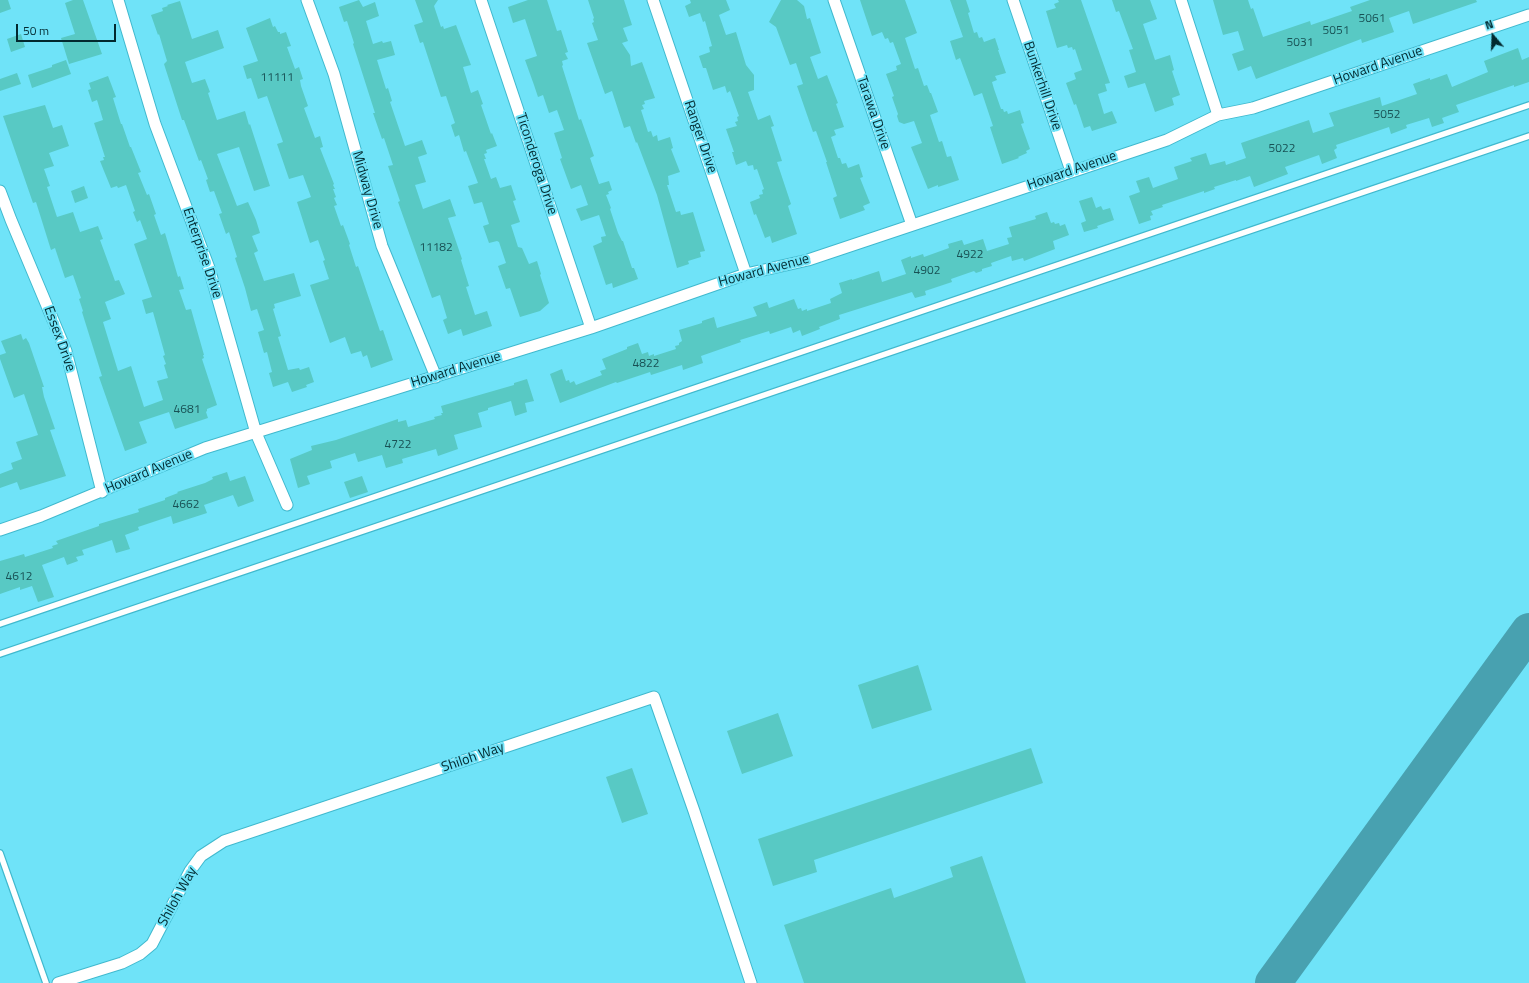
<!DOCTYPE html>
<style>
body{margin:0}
#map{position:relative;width:1529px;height:983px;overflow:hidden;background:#6fe3f8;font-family:"Titillium Web",sans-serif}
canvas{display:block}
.north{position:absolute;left:1473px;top:16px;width:40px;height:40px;-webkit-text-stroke:3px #6fe3f8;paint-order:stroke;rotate:341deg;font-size:11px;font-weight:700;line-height:16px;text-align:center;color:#02292f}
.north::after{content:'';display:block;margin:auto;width:14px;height:18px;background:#02292f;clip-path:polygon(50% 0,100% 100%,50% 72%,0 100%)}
.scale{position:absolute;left:16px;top:24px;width:100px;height:18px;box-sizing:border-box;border:2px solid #02292f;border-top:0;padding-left:5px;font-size:12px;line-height:14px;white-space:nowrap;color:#02292f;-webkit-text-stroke:3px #6fe3f8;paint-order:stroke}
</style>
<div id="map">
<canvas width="1529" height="983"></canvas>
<div class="north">N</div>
<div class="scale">50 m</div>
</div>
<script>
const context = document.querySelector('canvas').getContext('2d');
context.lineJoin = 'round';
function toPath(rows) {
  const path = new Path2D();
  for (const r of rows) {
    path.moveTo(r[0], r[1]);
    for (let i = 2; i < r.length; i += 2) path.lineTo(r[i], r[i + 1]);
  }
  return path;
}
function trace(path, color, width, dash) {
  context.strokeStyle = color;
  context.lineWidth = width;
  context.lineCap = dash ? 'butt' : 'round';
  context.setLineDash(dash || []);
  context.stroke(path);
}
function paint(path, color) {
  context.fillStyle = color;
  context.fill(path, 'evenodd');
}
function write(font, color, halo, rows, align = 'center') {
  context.font = font + ' "Titillium Web",sans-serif';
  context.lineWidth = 4;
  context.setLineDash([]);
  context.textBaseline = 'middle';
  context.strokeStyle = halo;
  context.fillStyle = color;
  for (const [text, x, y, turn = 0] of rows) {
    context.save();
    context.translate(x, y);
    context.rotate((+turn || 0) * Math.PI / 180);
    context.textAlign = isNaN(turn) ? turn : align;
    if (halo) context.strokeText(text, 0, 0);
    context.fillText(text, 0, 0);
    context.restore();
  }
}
trace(toPath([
 [1273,983,1529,631]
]), '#48a1b0', 36);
paint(toPath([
 [0,0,8,0,11,9,0,13],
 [73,0,83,0,102,54,69,64,61,38,75,34,65,3],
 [359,0,363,7,375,2,379,16,366,21,373,44,382,41,383,43,391,41,395,55,377,60,386,89,388,88,392,101,390,102,405,146,422,140,427,154,418,157,426,182,415,185,423,209,450,199,456,216,448,218,462,259,461,260,469,286,466,287,475,315,487,311,492,326,463,336,461,329,448,334,443,320,447,318,440,295,432,298,398,202,400,201,388,166,393,165,384,138,382,139,373,113,375,113,353,44,354,43,347,21,344,22,339,7],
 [415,0,438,0,434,6,441,27,443,26,444,29,456,25,471,65,463,67,471,93,478,90,483,104,481,105,491,134,492,133,497,146,486,150,487,153,484,154,486,159,484,159,491,179,496,177,500,188,511,185,516,200,513,201,520,222,511,225,518,247,522,248,529,264,537,261,541,274,540,275,549,303,540,311,520,317,510,288,506,289,498,266,506,263,499,242,497,241,489,243,483,226,489,224,482,202,474,204,468,186,478,183,466,151,464,152,459,135,455,137,451,125,455,123,446,96,441,97,423,42,420,43,414,25,423,22],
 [528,0,547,0,557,31,561,30,568,52,565,53,568,59,562,61,563,65,562,66,579,120,581,119,594,156,590,158,599,184,609,181,612,190,608,192,609,194,606,195,611,208,610,209,618,233,622,241,623,241,632,268,634,268,638,279,613,288,612,283,606,285,593,246,602,242,601,237,606,236,599,215,581,221,576,209,588,205,581,185,571,189,560,159,562,158,554,133,564,130,557,110,549,113,543,95,538,97,534,85,525,60,537,56,525,19,513,23,508,7],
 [588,0,624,0,632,25,623,28,628,41,622,43,630,55,631,66,642,62,655,98,644,101,645,104,642,105,644,109,641,110,648,132,651,131,653,137,657,135,658,141,670,137,673,148,671,149,680,172,668,176,669,185,667,185,676,212,680,211,681,215,693,212,705,251,700,252,701,257,688,261,689,264,677,268,657,195,637,142,636,143,630,126,624,128,612,91,605,94,587,43,598,40,592,23,594,22,593,19,594,18],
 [690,0,726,0,730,10,719,15,726,35,736,32,746,65,754,75,754,90,748,92,758,120,770,115,774,126,771,127,782,161,777,162,791,204,788,206,797,234,772,243,770,236,765,238,756,214,754,215,750,202,760,198,759,195,763,194,762,190,764,189,757,169,754,170,753,165,748,166,746,161,736,165,732,152,734,152,726,129,737,126,735,122,738,121,737,117,739,116,730,91,727,93,725,86,713,90,706,68,703,68,699,56,710,52,709,47,712,46,705,21,703,22,700,13,689,17,685,6,691,3],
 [781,0,797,0,804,6,807,19,810,18,821,53,810,57,818,79,827,75,838,103,836,104,844,127,834,130,836,135,831,137,838,158,840,158,842,164,846,163,848,168,859,164,863,177,860,178,870,203,863,206,865,210,840,219,833,198,837,196,826,162,827,162,816,131,813,132,797,86,803,84,796,63,790,65,776,27,769,22],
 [860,0,905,0,917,33,905,38,915,69,918,68,924,86,927,85,930,93,931,93,938,112,930,115,939,142,942,141,947,157,951,156,959,180,938,187,938,185,928,189,911,147,922,143,914,121,904,124,899,122,897,116,898,114,892,97,894,96,886,74,897,70,896,66,901,64,893,42,890,43,888,38,885,39,882,32,872,36],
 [950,0,966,0,970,12,968,13,974,33,977,32,979,38,982,37,984,42,995,38,999,50,998,50,1006,73,995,76,997,80,992,82,994,89,1001,109,1003,109,1004,112,1007,111,1008,114,1020,110,1024,123,1021,124,1030,149,1026,151,1027,153,1018,157,1019,158,1002,164,990,127,993,126,982,93,974,96,960,58,956,60,950,41,963,37],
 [1058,0,1081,0,1110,83,1105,84,1107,91,1098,94,1104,114,1112,111,1117,123,1092,131,1090,126,1084,128,1076,104,1074,105,1066,83,1076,79,1074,73,1082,70,1075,49,1073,50,1072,47,1068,48,1067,45,1057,48,1046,11,1056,8,1054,4,1059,2],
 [1112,0,1150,0,1157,19,1143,24,1155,60,1170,55,1174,70,1172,71,1180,95,1172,98,1174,105,1155,112,1145,83,1128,88,1124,76,1136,72,1129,50,1133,49,1119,11,1116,12],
 [1213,0,1248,0,1251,9,1253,8,1263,37,1310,21,1311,25,1352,11,1350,7,1370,0,1476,0,1477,2,1413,24,1409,11,1389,18,1394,32,1362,43,1361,39,1256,79,1251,66,1238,71,1232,54,1244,50,1238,31,1223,35],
 [180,1,192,39,218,30,224,48,185,62,192,83,205,79,210,92,208,93,217,120,245,111,249,125,250,124,270,186,254,191,239,147,217,154,237,206,248,202,256,220,260,233,252,236,258,251,254,253,264,281,294,273,301,296,274,304,275,308,273,309,281,336,278,337,288,370,299,368,300,370,309,367,314,382,306,385,307,387,292,392,288,382,273,387,269,373,272,372,267,352,264,353,258,332,264,330,257,309,251,311,245,288,235,258,237,257,229,232,226,234,219,214,222,213,214,191,210,192,206,180,208,179,201,160,199,161,184,120,182,120,164,64,167,61,159,34,158,35,151,15,163,11,162,8,168,6,167,5],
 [270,18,273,27,275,26,278,32,280,32,280,34,286,32,291,46,287,47,295,69,299,67,303,79,300,80,301,86,308,106,304,108,315,138,320,136,323,147,320,148,334,184,333,185,335,189,333,189,336,197,334,198,337,205,334,206,341,226,343,225,350,244,349,245,356,267,358,266,380,331,383,330,393,360,371,368,367,355,363,357,361,351,351,354,345,337,330,343,310,285,329,279,323,261,325,260,318,240,310,243,297,202,311,197,303,175,289,179,277,144,283,142,267,96,258,99,251,78,247,79,243,66,258,61,246,28],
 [21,34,25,47,11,52,7,39],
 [1518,48,1522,60,1529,57,1529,82,1514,87,1514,85,1456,105,1459,112,1442,118,1444,123,1432,127,1429,118,1406,125,1407,128,1391,134,1389,127,1336,145,1337,148,1334,150,1337,158,1322,164,1319,155,1285,167,1288,174,1254,187,1250,176,1236,181,1236,180,1214,187,1215,189,1204,193,1204,191,1162,205,1163,207,1151,211,1153,215,1150,216,1151,220,1139,224,1129,196,1140,192,1136,181,1149,177,1153,188,1178,179,1174,167,1192,161,1190,158,1206,153,1210,165,1225,161,1226,165,1246,158,1241,143,1309,120,1313,133,1334,126,1329,113,1380,97,1382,106,1417,94,1413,84,1430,78,1430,80,1447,74,1452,87,1488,72,1484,61],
 [66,60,71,74,32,88,28,75,52,67,52,65],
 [17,73,21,84,0,91,0,79],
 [108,76,116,97,113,98,121,124,122,124,130,147,131,147,141,172,138,173,147,195,149,194,156,214,154,215,161,235,165,233,178,277,180,276,184,289,179,290,186,310,191,309,204,355,203,355,204,358,202,359,217,405,207,409,207,411,206,412,208,418,175,429,169,412,139,422,147,443,125,451,99,377,102,376,82,312,83,311,79,299,81,298,73,275,65,278,55,248,51,250,36,202,33,203,3,116,45,105,53,128,62,125,69,146,49,153,54,166,44,169,50,186,47,187,57,217,73,212,80,232,98,226,103,239,100,240,115,281,119,280,125,294,105,302,111,319,103,322,118,371,131,366,144,407,163,400,157,381,168,378,164,365,166,364,163,356,165,355,153,312,146,314,142,300,152,297,134,244,147,239,140,220,137,222,133,212,135,211,126,185,118,188,117,186,111,188,104,171,100,161,104,160,103,157,105,157,94,123,103,120,97,100,92,102,88,90,91,89,89,83],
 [84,186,88,198,75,203,71,191],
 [1092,197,1096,208,1101,206,1103,210,1110,208,1114,220,1097,226,1098,228,1084,232,1081,223,1086,221,1079,201],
 [1047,212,1051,223,1054,222,1055,224,1059,223,1060,226,1065,224,1069,235,1053,241,1055,249,1024,261,1023,258,1012,261,1011,256,991,263,992,266,982,269,982,271,976,273,974,271,951,279,952,282,925,291,926,295,915,298,912,292,839,315,840,319,819,327,820,329,802,336,800,330,793,333,791,327,770,334,769,331,740,340,741,342,701,356,703,363,683,370,682,365,651,375,650,372,617,383,616,382,560,403,550,374,562,369,566,381,569,380,570,383,574,381,576,385,602,375,600,371,606,369,602,359,627,349,627,347,638,343,642,354,648,352,649,356,654,354,654,356,676,349,675,346,679,345,679,343,682,341,679,330,702,323,702,321,714,317,717,328,757,316,753,307,767,302,769,308,794,299,798,309,801,308,802,311,807,309,807,311,831,303,830,299,842,293,839,283,852,279,852,280,879,271,882,282,906,274,901,260,911,256,911,258,923,254,924,257,949,248,948,244,962,240,964,245,983,239,987,251,1009,244,1007,238,1012,237,1009,227,1036,219,1035,216],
 [21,334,23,340,26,338,29,343,44,387,42,387,44,397,55,429,50,430,66,476,20,490,17,482,0,488,0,474,13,469,11,463,22,459,16,442,38,435,24,394,14,398,0,359,0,355,6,353,1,341],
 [527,379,534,401,525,403,527,412,515,416,511,401,488,408,488,410,478,413,482,427,454,435,458,449,438,456,436,449,402,459,403,463,386,468,382,455,358,462,355,453,330,461,332,468,307,476,310,484,298,488,290,459,312,450,311,446,336,440,398,419,398,422,406,420,408,427,435,419,434,417,442,415,441,413,443,413,441,406,514,385,514,383],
 [227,472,230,481,245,476,254,501,238,507,233,495,204,505,207,513,173,524,171,516,138,527,139,530,125,535,130,549,116,553,112,540,82,550,84,555,76,557,78,561,67,565,64,557,42,565,54,597,38,602,32,586,20,590,20,587,0,594,0,561,24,554,25,557,53,548,52,546,58,544,56,541,99,526,99,524,139,512,138,509,165,500,165,498,178,493,177,492,205,483,213,479,212,477],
 [362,476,368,492,350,498,344,482],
 [918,665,932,710,872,729,858,685],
 [778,713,793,756,742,774,727,731],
 [1031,748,1043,783,814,860,817,872,773,886,758,839],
 [632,768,648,814,622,823,606,777],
 [982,856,1026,983,804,983,784,925,891,888,894,898,953,877,950,867]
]), '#58c9c4');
const service = toPath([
 [0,624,1529,105],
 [0,654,1529,136],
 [0,853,46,983]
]);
const minor = toPath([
 [118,0,155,124,209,268,256,433,287,505],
 [307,0,334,74,382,246,436,377],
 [481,0,591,328],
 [653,0,746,274],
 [834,0,912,225],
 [1013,0,1071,171],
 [1181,0,1218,115],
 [0,191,11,220,66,351,102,492],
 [0,530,41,516,205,448,591,328,746,274,808,260,1167,140,1218,115,1253,108,1529,15],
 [58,983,122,963,140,954,152,944,190,871,201,856,224,841,654,697,694,811,751,983]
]);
trace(service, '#40b9ce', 8);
trace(minor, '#40b9ce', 13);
trace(service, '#fff', 5.5);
trace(minor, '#fff', 11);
write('12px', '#185154', null, [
 ["5061",1372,19],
 ["5051",1336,31],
 ["5031",1300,43],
 ["11111",277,78],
 ["5052",1387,115],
 ["5022",1282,149],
 ["11182",436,248],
 ["4922",970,255],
 ["4902",927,271],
 ["4822",646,364],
 ["4681",187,410],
 ["4722",398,445],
 ["4662",186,505],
 ["4612",19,577]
]);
write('14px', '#02292f', '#6fe3f8', [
 ["Howard Avenue",1378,66,-19],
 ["Bunkerhill Drive",1042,86,71],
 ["Tarawa Drive",873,113,71],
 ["Ranger Drive",700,137,71],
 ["Ticonderoga Drive",536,164,72],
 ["Howard Avenue",1072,171,-19],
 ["Midway Drive",367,190,74],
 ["Enterprise Drive",202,253,71],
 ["Howard Avenue",764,271,-15],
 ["Essex Drive",59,339,70],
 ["Howard Avenue",456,370,-17],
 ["Howard Avenue",149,472,-23],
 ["Shiloh Way",473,758,-19],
 ["Shiloh Way",178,897,-61]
]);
</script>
